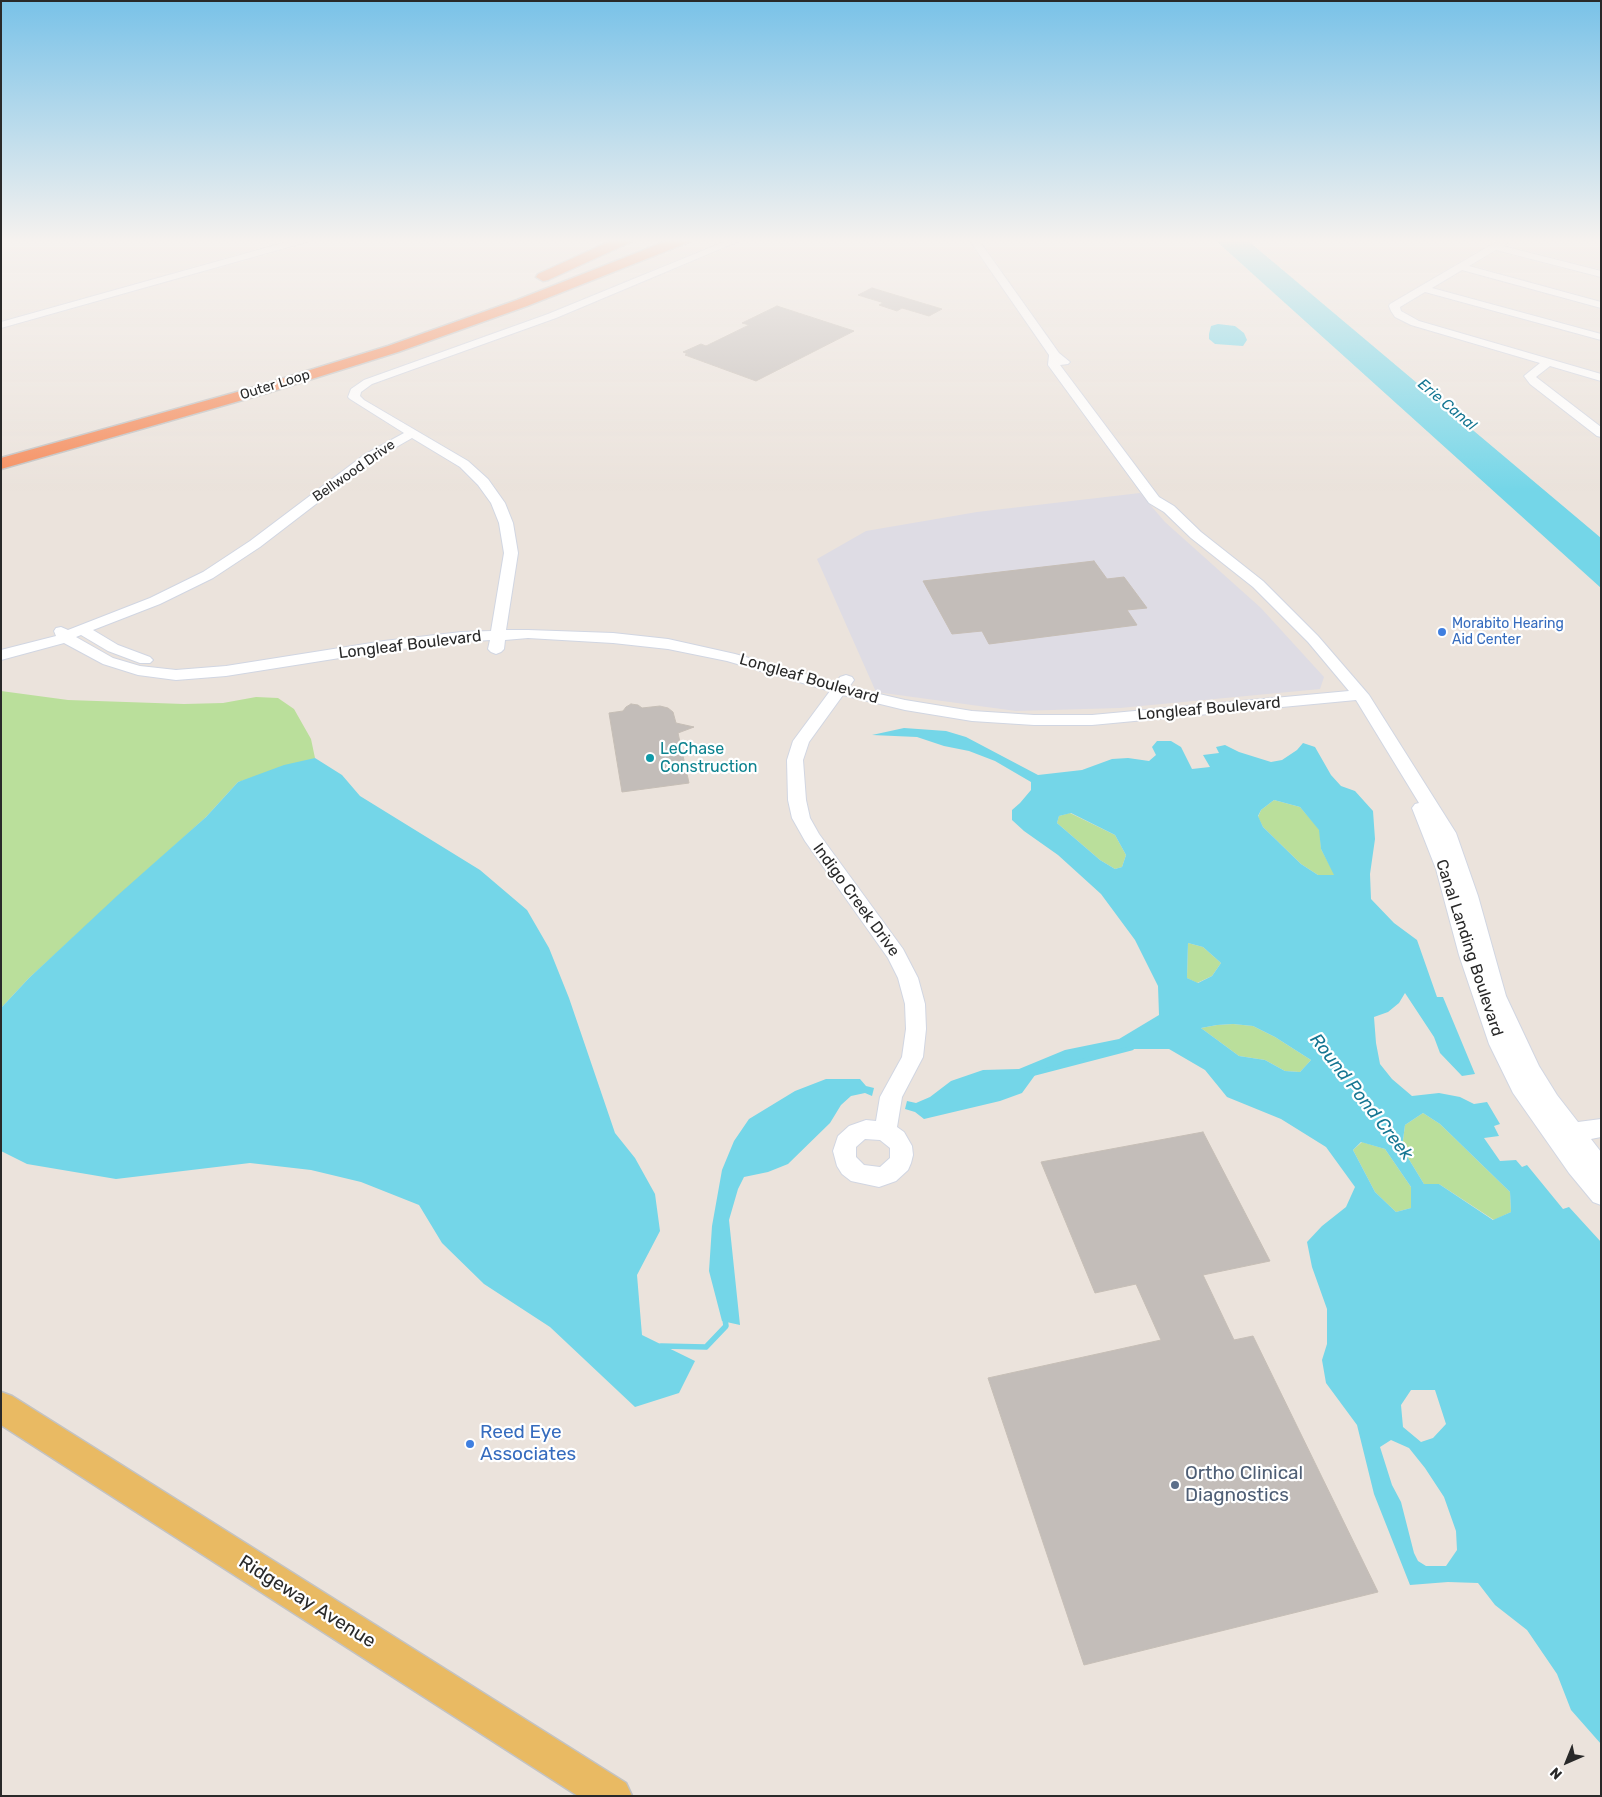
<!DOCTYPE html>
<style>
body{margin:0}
#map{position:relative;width:1602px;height:1797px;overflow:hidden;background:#ebe3dc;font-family:Rubik,sans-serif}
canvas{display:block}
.frame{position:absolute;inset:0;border:2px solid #292929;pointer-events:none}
.north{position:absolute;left:1542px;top:1737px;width:50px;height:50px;-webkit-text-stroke:4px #fff;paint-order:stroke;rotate:224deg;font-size:14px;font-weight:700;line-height:20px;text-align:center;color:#292929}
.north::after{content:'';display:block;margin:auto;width:18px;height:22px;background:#292929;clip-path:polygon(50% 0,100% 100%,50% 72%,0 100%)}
</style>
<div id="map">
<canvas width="1602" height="1797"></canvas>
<div class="frame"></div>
<div class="north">N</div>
</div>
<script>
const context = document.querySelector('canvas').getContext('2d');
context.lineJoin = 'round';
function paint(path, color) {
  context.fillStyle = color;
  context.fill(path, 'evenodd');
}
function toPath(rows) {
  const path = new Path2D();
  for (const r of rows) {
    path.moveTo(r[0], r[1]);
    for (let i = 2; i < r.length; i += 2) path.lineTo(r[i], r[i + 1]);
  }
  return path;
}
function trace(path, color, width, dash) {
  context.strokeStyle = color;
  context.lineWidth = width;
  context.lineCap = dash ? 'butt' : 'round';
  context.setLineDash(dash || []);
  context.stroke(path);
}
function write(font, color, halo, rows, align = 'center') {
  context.font = font + ' Rubik,sans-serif';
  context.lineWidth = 4.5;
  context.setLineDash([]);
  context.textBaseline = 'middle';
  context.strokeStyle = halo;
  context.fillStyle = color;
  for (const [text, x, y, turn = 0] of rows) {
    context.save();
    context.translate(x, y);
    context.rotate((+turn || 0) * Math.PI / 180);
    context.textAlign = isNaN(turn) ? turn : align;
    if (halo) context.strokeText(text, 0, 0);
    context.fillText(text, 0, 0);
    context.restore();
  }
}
paint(toPath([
 [1140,493,1165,522,1261,608,1324,677,1320,689,1120,708,1016,711,876,692,817,559,866,531,977,512]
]), '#dedce4');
paint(toPath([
 [1,691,68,700,184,704,223,703,256,697,278,698,294,709,311,739,315,758,310,763,238,782,206,817,29,978,1,1008],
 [1274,800,1300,807,1320,830,1321,849,1335,875,1318,875,1301,864,1263,827,1258,817,1261,810],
 [1070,813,1115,835,1126,855,1122,867,1115,869,1100,860,1057,823,1059,816],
 [1188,943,1203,947,1221,963,1212,976,1197,983,1187,978],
 [1233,1024,1253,1026,1275,1037,1311,1060,1300,1072,1285,1071,1265,1060,1239,1056,1201,1028,1217,1025],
 [1423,1113,1440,1124,1510,1192,1511,1212,1494,1220,1439,1184,1424,1184,1402,1148,1405,1125],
 [1362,1142,1385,1149,1411,1187,1411,1208,1396,1212,1375,1192,1353,1150]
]), '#badf9b');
paint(toPath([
 [1214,239,1246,239,1601,538,1601,588],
 [1218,324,1235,326,1244,333,1247,340,1243,346,1215,344,1209,339,1209,334,1211,326],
 [904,728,946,731,966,737,1038,775,1082,770,1112,759,1128,758,1149,761,1156,755,1152,747,1157,741,1171,741,1181,747,1192,769,1210,767,1203,755,1219,753,1216,747,1225,745,1239,752,1271,762,1282,760,1297,750,1303,743,1315,747,1331,775,1341,786,1355,791,1373,811,1375,839,1370,874,1371,899,1394,923,1417,940,1437,997,1443,997,1475,1074,1462,1076,1440,1053,1434,1037,1405,993,1399,1003,1388,1012,1374,1017,1376,1043,1380,1064,1392,1079,1412,1096,1439,1093,1460,1097,1474,1104,1487,1102,1500,1124,1494,1126,1499,1136,1484,1138,1500,1161,1516,1160,1522,1167,1527,1165,1563,1209,1569,1207,1601,1242,1601,1744,1571,1710,1557,1674,1527,1630,1495,1605,1478,1583,1448,1582,1410,1585,1374,1494,1357,1425,1326,1383,1322,1360,1327,1344,1327,1309,1312,1267,1307,1242,1322,1226,1346,1207,1355,1187,1326,1147,1281,1119,1227,1097,1205,1070,1169,1049,1125,1049,1038,1071,1022,1093,1000,1101,924,1119,915,1112,905,1109,907,1101,916,1103,930,1097,951,1081,983,1070,1019,1069,1065,1050,1119,1039,1159,1015,1158,986,1135,940,1101,894,1058,855,1024,831,1012,820,1012,810,1020,803,1031,790,1031,782,995,761,969,751,944,746,917,737,872,735],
 [1274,800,1300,807,1319,830,1321,849,1334,875,1318,875,1301,864,1263,827,1258,816,1261,810],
 [1071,813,1115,835,1126,855,1122,867,1115,869,1100,860,1057,823,1059,816],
 [1188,943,1203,947,1221,963,1212,976,1198,983,1187,978],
 [1233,1024,1253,1026,1275,1037,1311,1060,1300,1072,1285,1071,1265,1060,1239,1056,1201,1028,1217,1025],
 [1423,1113,1440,1124,1510,1192,1511,1212,1493,1220,1439,1184,1424,1184,1402,1148,1405,1125],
 [1361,1142,1385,1149,1411,1187,1411,1208,1396,1212,1375,1192,1353,1150],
 [1411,1390,1435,1390,1446,1424,1433,1438,1421,1442,1403,1427,1401,1405],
 [1391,1440,1409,1448,1425,1468,1444,1497,1456,1531,1457,1550,1446,1566,1426,1566,1418,1561,1414,1553,1401,1502,1392,1485,1380,1447],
 [315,758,342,775,360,796,480,870,527,910,549,948,569,998,615,1133,635,1158,655,1194,660,1231,637,1275,642,1335,695,1361,679,1393,635,1407,550,1327,484,1284,442,1243,419,1205,361,1182,311,1170,250,1163,116,1179,27,1164,1,1151,1,1008,29,978,118,895,206,817,238,782,284,765],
 [826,1079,860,1079,866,1086,874,1088,872,1096,865,1093,851,1096,841,1105,830,1123,788,1164,768,1172,744,1177,738,1189,729,1220,740,1325,722,1321,709,1271,712,1226,722,1170,734,1141,749,1119,795,1091]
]), '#74d6e8');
trace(toPath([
 [1032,1074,1132,1048],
 [725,1317,725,1320]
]), '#74d6e8', 4.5);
trace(toPath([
 [661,1346,706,1347,726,1326,725,1319]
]), '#74d6e8', 5.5);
const building = toPath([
 [872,288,942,309,929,316,902,308,897,311,879,305,883,303,881,302,858,295,872,288],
 [777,306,854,331,756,381,685,355,688,354,683,352,701,344,706,346,749,325,742,323,777,306],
 [1094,561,1107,579,1124,577,1147,608,1127,610,1137,625,989,644,982,631,952,634,923,581,1094,561],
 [631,704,638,705,642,708,660,706,668,708,673,712,676,723,694,727,678,733,689,783,622,792,609,713,623,711,626,707,631,704],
 [1203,1132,1270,1261,1203,1275,1234,1340,1253,1336,1378,1592,1084,1665,988,1378,1161,1340,1136,1284,1095,1293,1041,1162,1203,1132]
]);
paint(building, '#c3bdb9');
trace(building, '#c6beb6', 1);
const minor = toPath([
 [297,239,312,239,310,241,1,328,1,322,297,239],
 [731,239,744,239,556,318,372,384,361,392,360,396,364,400,468,461,488,479,505,503,513,523,518,553,506,630,528,630,613,633,668,639,735,654,836,683,840,677,846,675,852,677,854,680,849,687,905,700,972,711,1034,715,1092,715,1349,691,1308,642,1253,587,1191,538,1164,512,1149,503,1048,365,1049,355,970,241,972,239,978,239,1059,353,1070,362,1068,364,1060,365,1159,497,1174,506,1201,532,1263,581,1318,636,1369,695,1456,833,1478,896,1506,996,1539,1066,1557,1095,1578,1122,1601,1119,1601,1137,1591,1139,1601,1152,1601,1205,1593,1202,1569,1173,1513,1093,1489,1044,1459,955,1436,869,1412,808,1415,804,1419,803,1356,700,1092,725,1034,725,972,721,905,710,843,695,809,742,803,760,806,800,810,818,819,834,903,949,918,978,925,1004,926,1029,923,1057,902,1097,897,1127,904,1132,912,1146,913,1155,911,1163,908,1170,896,1181,879,1187,851,1181,842,1174,837,1166,833,1151,838,1136,849,1126,866,1120,876,1121,880,1097,902,1057,906,1029,905,1004,898,978,888,958,805,841,792,818,788,800,787,760,793,741,830,691,727,661,668,649,613,643,528,638,505,640,504,649,501,652,496,654,491,652,488,649,490,640,461,642,384,651,226,676,176,680,138,675,103,664,64,643,1,660,1,650,56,636,54,631,56,628,61,627,68,630,150,598,203,572,250,541,364,455,404,433,350,399,348,397,351,389,364,380,548,314,731,239],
 [412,438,460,467,478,485,491,503,499,523,504,553,491,631,461,632,384,641,226,666,176,670,140,666,113,658,76,637,81,635,108,651,140,663,150,663,153,660,150,657,118,645,93,630,160,604,213,578,260,547,372,461,412,438],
 [865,1139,880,1140,890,1148,890,1158,880,1167,864,1165,856,1157,856,1147,865,1139],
 [1501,239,1513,239,1503,246,1601,271,1601,277,1496,250,1469,266,1601,302,1601,308,1462,270,1432,288,1601,334,1601,340,1425,292,1400,307,1401,311,1419,321,1601,374,1601,381,1550,366,1536,377,1601,427,1601,437,1597,436,1530,384,1524,376,1540,363,1411,325,1395,317,1391,311,1389,306,1390,304,1501,239]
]);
const major = toPath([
 [1,1392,12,1396,626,1783,632,1796,578,1796,1,1425,1,1392]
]);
const highway = toPath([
 [615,239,633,239,631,242,548,280,543,281,536,277,538,274,615,239],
 [672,239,691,239,689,242,527,306,398,352,267,393,1,469,1,458,255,387,388,346,517,300,672,239]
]);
trace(minor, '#d1d6e2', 2);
trace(major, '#c3c3c3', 3);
trace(highway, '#c3c3c3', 3);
paint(minor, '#fff');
paint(major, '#e9ba63');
paint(highway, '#f58d5d');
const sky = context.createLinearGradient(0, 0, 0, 491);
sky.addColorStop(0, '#79c2e8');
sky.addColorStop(0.49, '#f6f2ef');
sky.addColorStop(1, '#f6f2ef00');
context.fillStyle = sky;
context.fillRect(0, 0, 1602, 491);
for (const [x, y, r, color] of [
 [1442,632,5,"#3f7fe0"],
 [650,758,5,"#0f9aa8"],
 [470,1444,5,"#3f7fe0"],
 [1175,1485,5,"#5c6f8a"]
]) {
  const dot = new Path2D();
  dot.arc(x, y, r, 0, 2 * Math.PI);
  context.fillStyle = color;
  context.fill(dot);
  trace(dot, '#fff', 2);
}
write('14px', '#292929', '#fff', [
 ["Outer Loop",275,385,-17],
 ["Bellwood Drive",354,471,-35]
]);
write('14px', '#366cbe', '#fff', [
 ["Morabito Hearing",1452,624],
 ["Aid Center",1452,640]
], 'left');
write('italic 15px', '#157692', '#fff', [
 ["Erie Canal",1447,405,40]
]);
write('16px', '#292929', '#fff', [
 ["Longleaf Boulevard",410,645,-7],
 ["Longleaf Boulevard",809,679,16],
 ["Longleaf Boulevard",1209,709,-5],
 ["Indigo Creek Drive",856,900,54],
 ["Canal Landing Boulevard",1469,948,72]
]);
write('16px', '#0d838f', '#fff', [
 ["LeChase",660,749],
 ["Construction",660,767]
], 'left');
write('italic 18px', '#157692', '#fff', [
 ["Round Pond Creek",1361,1097,52]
]);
write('19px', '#366cbe', '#fff', [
 ["Reed Eye",480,1433],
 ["Associates",480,1455]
], 'left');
write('19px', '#4e5e75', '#fff', [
 ["Ortho Clinical",1185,1474],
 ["Diagnostics",1185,1496]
], 'left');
write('19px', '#292929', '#fff', [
 ["Ridgeway Avenue",307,1602,32]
]);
</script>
